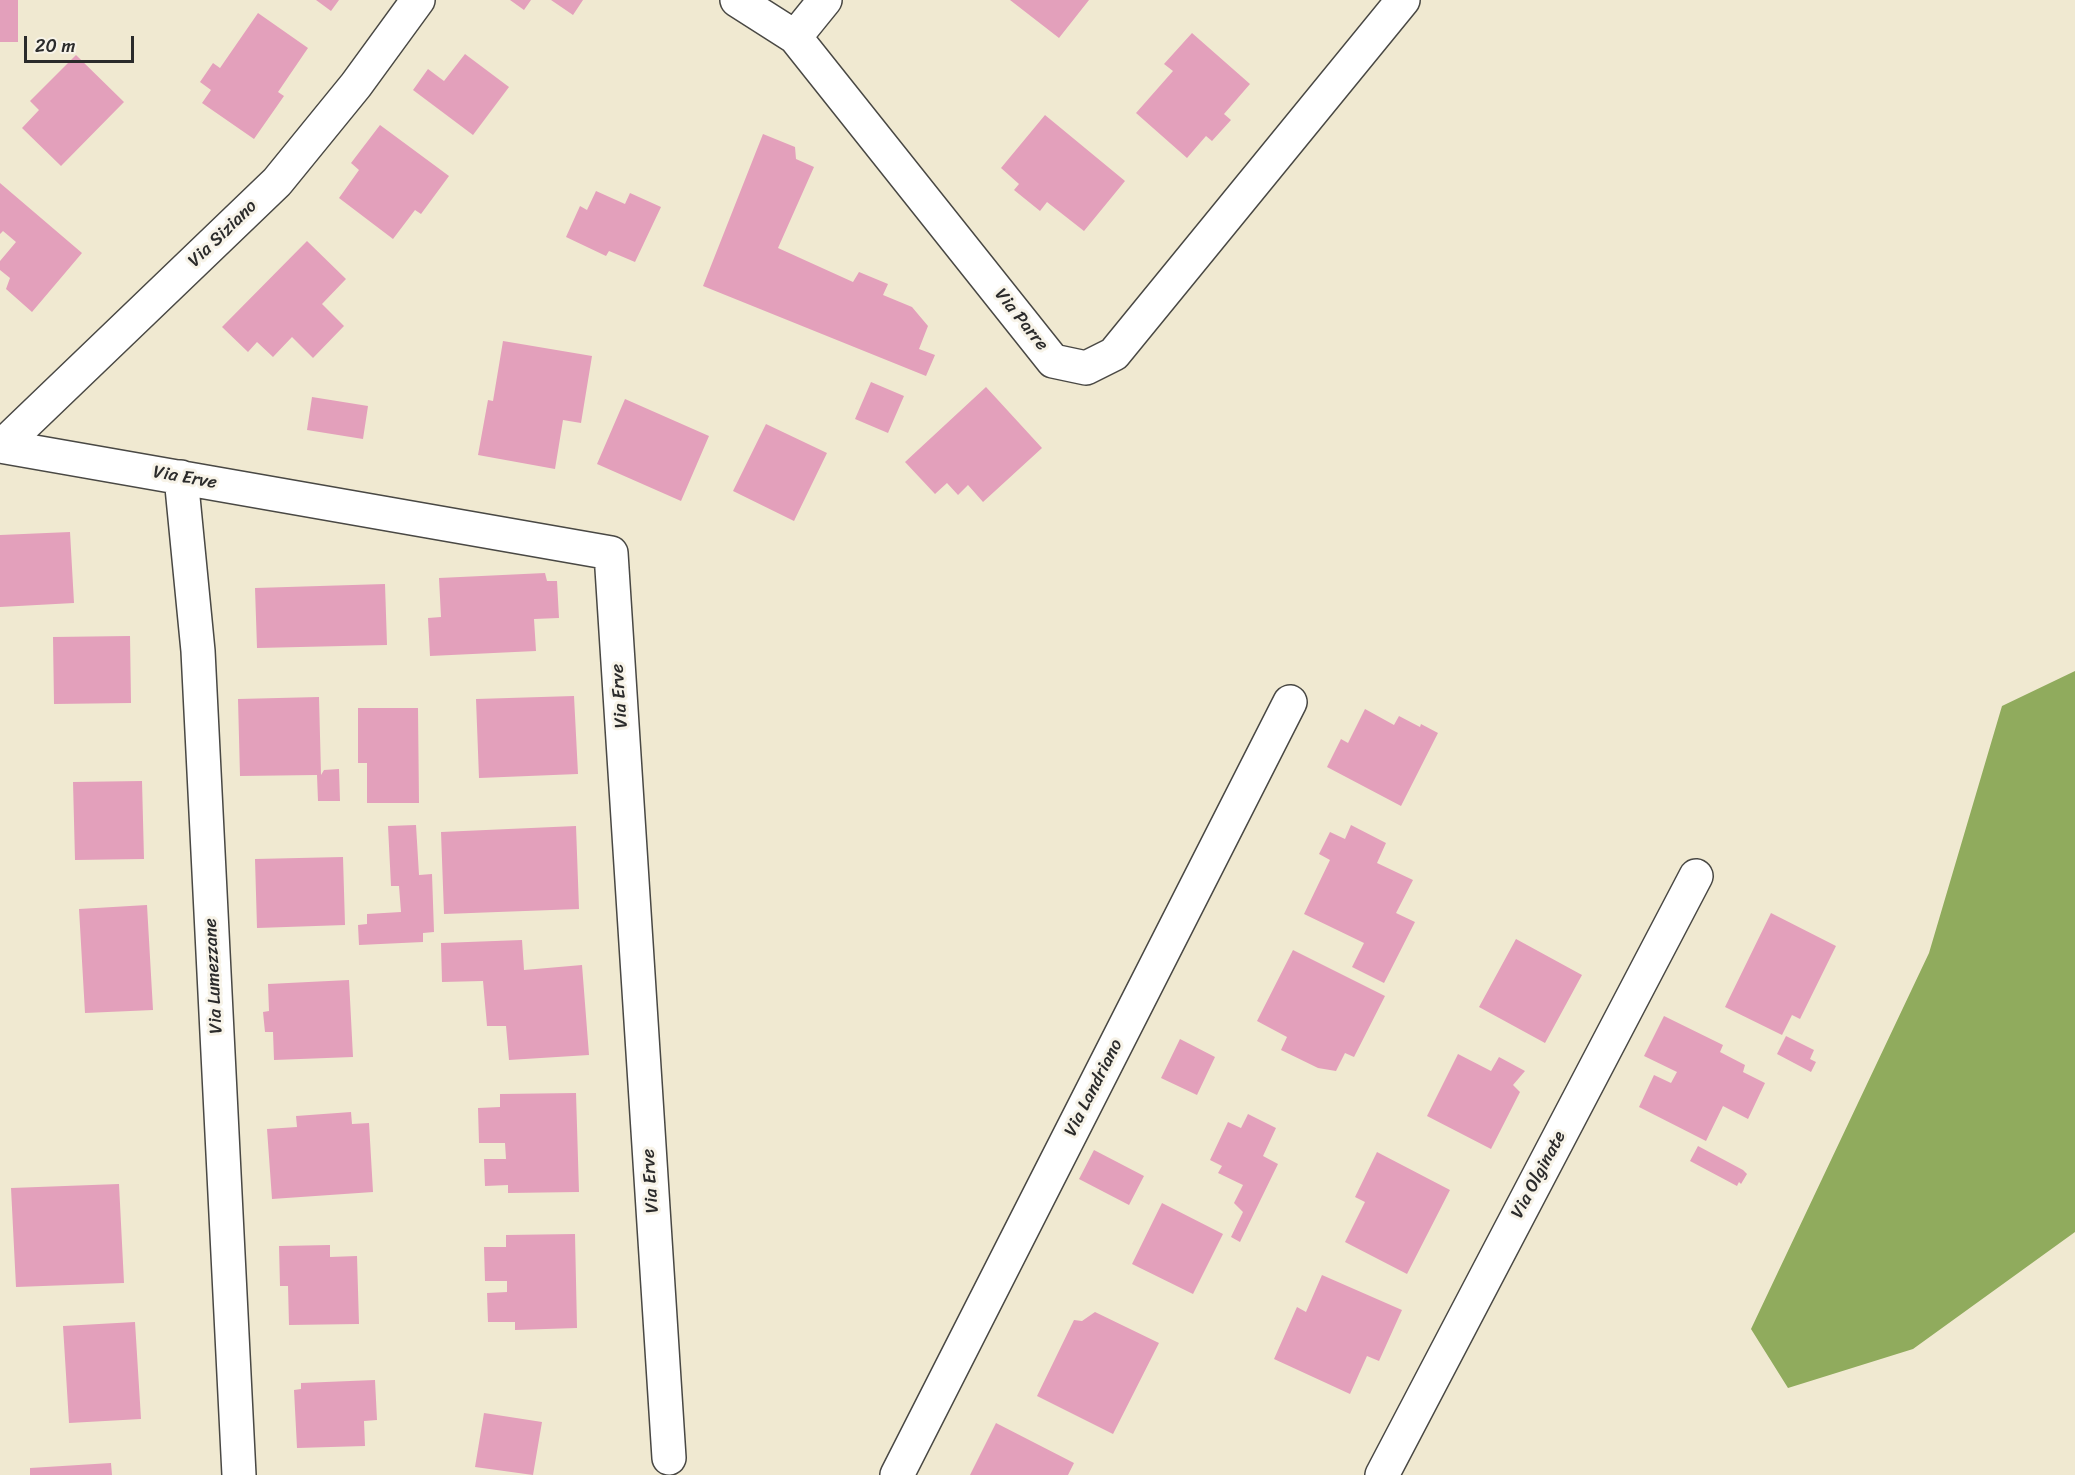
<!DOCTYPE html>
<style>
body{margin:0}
#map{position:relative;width:2075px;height:1475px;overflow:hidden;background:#f0e9d1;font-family:Sriracha,sans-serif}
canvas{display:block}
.scale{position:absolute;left:24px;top:36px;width:110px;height:27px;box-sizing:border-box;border:3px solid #2b2b2b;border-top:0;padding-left:8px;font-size:18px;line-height:21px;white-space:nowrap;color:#2b2b2b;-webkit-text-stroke:4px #f7f3e8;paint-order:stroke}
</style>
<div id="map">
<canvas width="2075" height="1475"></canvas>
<div class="scale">20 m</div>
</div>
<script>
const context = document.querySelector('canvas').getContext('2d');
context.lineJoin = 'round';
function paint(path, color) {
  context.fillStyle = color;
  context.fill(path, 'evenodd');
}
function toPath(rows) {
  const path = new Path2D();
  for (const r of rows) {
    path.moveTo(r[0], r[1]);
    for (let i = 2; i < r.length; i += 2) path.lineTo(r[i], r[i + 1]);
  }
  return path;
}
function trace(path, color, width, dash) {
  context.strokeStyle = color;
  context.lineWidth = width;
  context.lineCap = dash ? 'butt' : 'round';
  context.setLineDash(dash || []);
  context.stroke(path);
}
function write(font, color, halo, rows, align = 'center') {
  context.font = font + ' Sriracha,sans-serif';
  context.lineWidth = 6;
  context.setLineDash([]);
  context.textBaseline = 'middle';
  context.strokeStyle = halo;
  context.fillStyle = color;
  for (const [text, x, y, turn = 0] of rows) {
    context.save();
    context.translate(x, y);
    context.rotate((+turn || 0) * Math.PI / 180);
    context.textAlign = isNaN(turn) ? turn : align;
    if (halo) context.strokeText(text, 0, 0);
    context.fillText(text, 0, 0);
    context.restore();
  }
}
paint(toPath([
 [2075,671,2075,1232,1913,1349,1788,1388,1751,1329,1929,953,2002,706]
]), '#90ab5d');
paint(toPath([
 [0,0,18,0,18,42,0,42],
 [316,0,339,0,331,11],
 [510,0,531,0,524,10],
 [551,0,583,0,573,15],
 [1010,0,1089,0,1059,38],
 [258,13,308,48,278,92,284,96,254,139,202,103,211,90,200,82,213,63,220,68],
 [1192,33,1250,84,1224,114,1231,120,1212,141,1206,136,1187,158,1136,113,1173,71,1164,64],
 [465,54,509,87,473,135,413,90,428,69,444,81],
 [76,55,124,102,61,166,22,128,39,110,30,101],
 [1045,115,1125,181,1084,231,1047,202,1040,211,1014,190,1019,184,1001,168],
 [380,125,449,176,421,214,415,210,393,239,339,198,359,170,351,163],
 [763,134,795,147,796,159,814,167,778,248,853,282,859,272,888,284,883,295,912,307,928,326,919,349,935,355,926,376,703,286],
 [0,183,82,253,32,312,6,289,10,278,0,270,0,261,16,242,3,231,0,234],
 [596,191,625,204,630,193,661,207,635,262,609,251,606,256,566,237,580,206,587,210],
 [307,241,346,279,322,304,344,326,313,358,292,337,273,357,257,342,248,352,222,327],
 [503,341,592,356,581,423,563,420,555,469,478,455,488,400,493,401],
 [871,382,904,396,888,433,855,419],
 [986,387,1042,448,983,502,968,485,958,495,947,483,935,494,905,462],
 [312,397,368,406,363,439,307,430],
 [625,399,709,436,681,501,597,464],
 [766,424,827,453,794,521,733,491],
 [70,532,74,603,0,607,0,535],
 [545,573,547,581,557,581,559,618,534,619,536,651,430,656,428,618,441,617,439,578],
 [385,584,387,645,257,648,255,588],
 [130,636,131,703,54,704,53,637],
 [574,696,578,774,479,778,476,699],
 [319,697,321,775,324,770,339,769,340,801,318,801,317,775,240,776,238,699],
 [358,708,418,708,419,803,367,803,367,763,358,763],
 [1365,709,1394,725,1399,716,1420,727,1421,724,1438,733,1401,806,1327,767,1341,739,1348,743],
 [142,781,144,859,75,860,73,782],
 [416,825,419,875,432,874,434,932,423,933,423,942,359,945,358,925,367,924,367,914,401,912,399,886,391,886,388,826],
 [1351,825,1386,843,1377,863,1413,880,1396,913,1415,922,1384,983,1352,967,1364,943,1304,914,1330,860,1319,854,1330,832,1345,839],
 [576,826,579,909,444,914,441,832],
 [343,857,345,925,257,928,255,859],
 [147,905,153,1010,85,1013,79,909],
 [1771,913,1836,946,1800,1019,1792,1015,1782,1035,1725,1007],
 [1516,939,1582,975,1545,1043,1479,1007],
 [522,940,524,970,582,965,589,1055,509,1060,506,1026,487,1026,483,981,442,982,441,943],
 [1293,950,1385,996,1354,1057,1345,1053,1336,1071,1318,1068,1281,1050,1287,1037,1257,1021],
 [349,980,353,1057,274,1060,273,1032,265,1032,263,1012,269,1011,268,984],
 [1664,1016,1723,1045,1720,1052,1745,1065,1743,1072,1765,1083,1748,1119,1723,1106,1706,1141,1639,1107,1654,1075,1671,1083,1677,1072,1644,1056],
 [1786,1036,1814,1050,1810,1059,1816,1062,1811,1072,1777,1054],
 [1180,1039,1215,1057,1197,1095,1161,1078],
 [1458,1054,1491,1071,1499,1057,1525,1071,1513,1085,1520,1092,1491,1149,1427,1116],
 [576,1093,579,1192,508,1193,508,1185,485,1186,484,1159,506,1159,505,1143,479,1143,478,1108,500,1107,500,1094],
 [351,1112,352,1124,369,1123,373,1192,272,1199,267,1129,297,1127,296,1116],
 [1248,1114,1276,1128,1263,1156,1278,1164,1240,1242,1231,1237,1243,1212,1234,1203,1243,1185,1218,1173,1222,1166,1210,1160,1228,1122,1241,1128],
 [1698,1146,1743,1170,1747,1174,1741,1184,1739,1182,1737,1186,1690,1161],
 [1094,1150,1144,1176,1129,1205,1079,1179],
 [1377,1152,1450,1190,1407,1274,1345,1242,1365,1202,1355,1197],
 [119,1184,124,1283,16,1287,11,1188],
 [1162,1203,1223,1234,1193,1294,1132,1264],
 [575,1234,577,1328,515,1330,515,1322,488,1322,487,1293,507,1292,507,1281,485,1281,484,1247,506,1247,506,1235],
 [330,1245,330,1257,357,1256,359,1324,289,1325,288,1286,280,1286,279,1246],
 [1322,1275,1402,1310,1379,1361,1367,1356,1350,1394,1274,1359,1297,1307,1306,1312],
 [1095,1312,1159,1343,1113,1434,1037,1396,1074,1320,1082,1321],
 [135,1322,141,1419,69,1423,63,1326],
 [375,1380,377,1420,364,1421,365,1446,297,1448,294,1390,301,1389,301,1383],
 [484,1413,542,1422,533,1475,475,1467],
 [996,1423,1074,1463,1068,1475,970,1475],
 [111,1463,112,1475,30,1475,30,1468]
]), '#e3a0bb');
const minor = toPath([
 [737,0,795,37,1053,361,1086,368,1114,354,1403,0],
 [795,37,825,0],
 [0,446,611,553,669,1458],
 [2,446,277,182,356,85,418,0],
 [181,477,198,651,239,1475],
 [897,1475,1290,702],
 [1382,1475,1696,876]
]);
trace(minor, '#494844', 36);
trace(minor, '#fff', 33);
write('18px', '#2b2b2b', '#f7f3e8', [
 ["Via Siziano",223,234,-44],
 ["Via Parre",1021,320,51],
 ["Via Erve",185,478,10],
 ["Via Erve",620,696,-94],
 ["Via Lumezzane",214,976,-93],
 ["Via Landriano",1094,1088,-63],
 ["Via Olginate",1539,1175,-62],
 ["Via Erve",651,1181,-94]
]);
</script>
